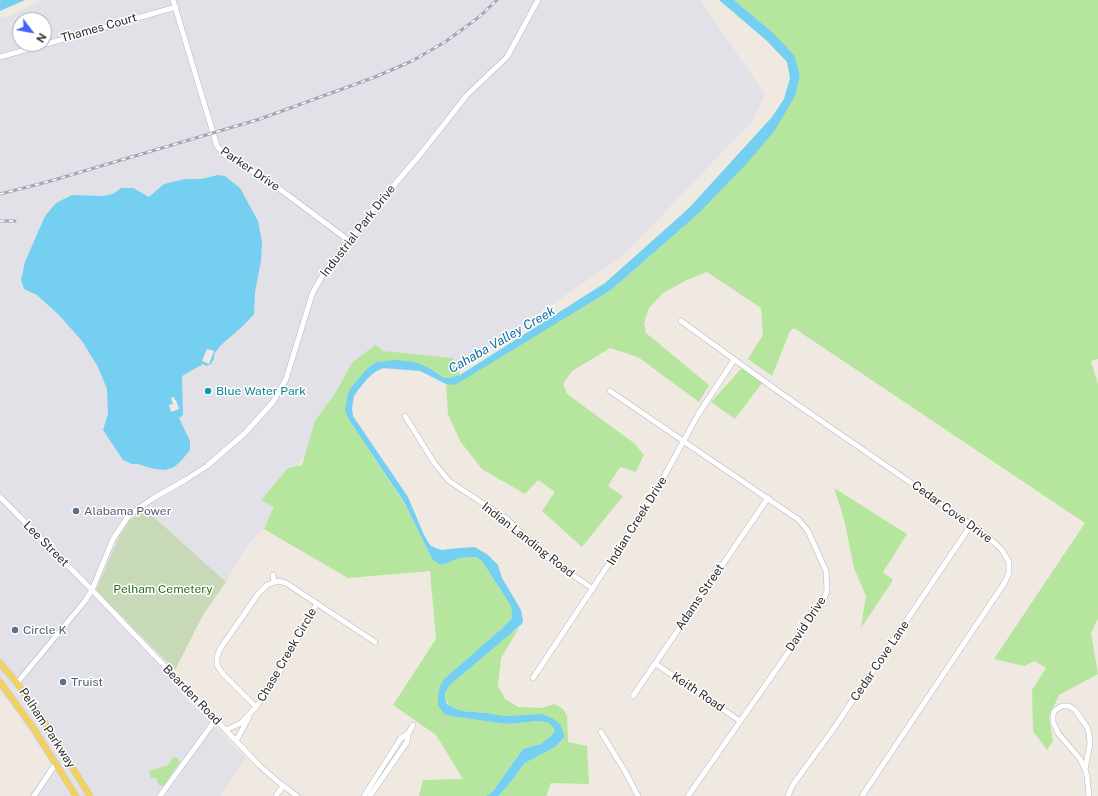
<!DOCTYPE html>
<style>
body{margin:0}
#map{position:relative;width:1098px;height:796px;overflow:hidden;background:#efe9e1;font-family:"Public Sans",sans-serif}
canvas{display:block}
.north{position:absolute;left:12px;top:12px;width:40px;height:40px;box-sizing:border-box;background:#fff;border:1px solid #ababab;border-radius:50%;rotate:122deg;font-size:11px;font-weight:700;line-height:16px;text-align:center;color:#2e2e2e}
.north::after{content:'';display:block;margin:auto;width:14px;height:18px;background:#4264fb;clip-path:polygon(50% 0,100% 100%,50% 72%,0 100%)}
</style>
<div id="map">
<canvas width="1098" height="796"></canvas>
<div class="north">N</div>
</div>
<script>
const context = document.querySelector('canvas').getContext('2d');
context.lineJoin = 'round';
function paint(path, color) {
  context.fillStyle = color;
  context.fill(path, 'evenodd');
}
function toPath(rows) {
  const path = new Path2D();
  for (const r of rows) {
    path.moveTo(r[0], r[1]);
    for (let i = 2; i < r.length; i += 2) path.lineTo(r[i], r[i + 1]);
  }
  return path;
}
function trace(path, color, width, dash) {
  context.strokeStyle = color;
  context.lineWidth = width;
  context.lineCap = dash ? 'butt' : 'round';
  context.setLineDash(dash || []);
  context.stroke(path);
}
function write(font, color, halo, rows, align = 'center') {
  context.font = font + ' "Public Sans",sans-serif';
  context.lineWidth = 3;
  context.setLineDash([]);
  context.textBaseline = 'middle';
  context.strokeStyle = halo;
  context.fillStyle = color;
  for (const [text, x, y, turn = 0] of rows) {
    context.save();
    context.translate(x, y);
    context.rotate((+turn || 0) * Math.PI / 180);
    context.textAlign = isNaN(turn) ? turn : align;
    if (halo) context.strokeText(text, 0, 0);
    context.fillText(text, 0, 0);
    context.restore();
  }
}
paint(toPath([
 [42,0,700,0,765,94,753,120,624,255,456,370,427,367,370,370,297,466,294,500,249,543,226,582,145,509,129,521,119,537,96,590,174,669,169,680,246,758,220,796,29,796,51,764,15,710,0,691,0,18,9,16],
 [20,20,44,20,44,44,20,44]
]), '#e3e1e8');
paint(toPath([
 [734,0,1098,0,1098,359,1091,361,1098,384,1098,618,1091,633,1098,674,1059,695,1049,717,1053,741,1047,750,1033,731,1032,690,1046,668,1035,661,1024,666,994,659,1085,523,794,328,790,331,772,376,748,359,763,335,761,308,707,272,687,280,663,293,649,308,644,323,646,333,709,385,699,402,638,357,610,348,572,371,563,384,567,394,634,443,644,455,636,472,620,467,608,486,623,496,582,547,542,511,555,492,538,480,525,494,482,469,460,441,448,414,446,384,454,384,611,290,698,214,796,94,800,75,793,55,773,33],
 [375,345,383,351,453,358,460,375,450,378,444,378,431,369,376,362,352,386,349,420,404,503,432,559,445,564,459,558,476,557,482,561,511,606,512,618,500,630,444,679,444,714,450,716,506,724,539,721,549,723,555,730,552,735,541,744,523,749,493,791,486,796,419,796,423,780,463,779,436,735,393,705,436,639,430,571,348,578,264,529,274,507,261,500,288,468,302,465,315,421,336,392,352,363],
 [742,368,762,383,735,419,711,402],
 [834,488,907,534,883,572,893,580,861,628,866,596,854,568,844,519],
 [519,628,501,658,498,686,505,699,518,707,541,708,554,704,563,709,567,716,568,742,587,746,589,784,551,783,546,796,498,796,505,789,525,763,555,747,564,739,541,714,504,716,487,713,462,711,450,706,445,699,445,693,450,685,507,636],
 [174,757,177,758,180,762,163,786,159,785,156,778,151,778,149,771,168,765]
]), '#b6e59e');
paint(toPath([
 [145,509,226,582,203,615,175,670,96,590,119,537,129,521]
]), '#c8d9b8');
paint(toPath([
 [1,0,25,0,0,11,0,1],
 [719,0,734,0,773,33,794,55,800,75,796,94,775,130,748,162,698,214,611,290,465,379,454,385,446,384,420,371,383,368,375,372,368,378,358,390,354,396,352,408,353,416,408,497,424,535,430,545,435,548,442,550,458,548,475,547,488,555,498,565,502,578,521,610,523,620,522,624,450,685,445,693,445,699,447,704,454,708,462,711,487,713,504,716,541,714,552,718,560,724,564,734,564,738,555,747,525,763,505,789,498,796,486,796,493,791,523,749,541,744,552,735,555,730,549,723,539,721,506,724,450,716,444,714,438,705,438,696,440,686,444,679,500,630,512,618,511,606,482,561,476,557,459,558,445,564,439,564,432,559,404,502,349,420,345,410,348,393,352,386,367,369,376,362,396,360,415,362,431,369,444,378,450,378,460,375,605,283,689,208,772,117,784,99,790,78,787,62,767,41],
 [218,175,225,176,240,188,258,221,262,242,261,261,255,292,254,314,245,324,220,346,214,354,214,359,211,364,206,366,203,364,182,376,183,415,179,418,190,441,190,450,180,462,174,467,165,470,154,469,138,464,132,464,123,460,103,430,108,414,107,389,98,367,82,341,59,315,37,295,24,289,21,280,25,262,45,216,56,203,72,195,103,196,113,194,121,188,133,188,149,197,164,184,185,179,201,179]
]), '#75cff0');
paint(toPath([
 [207,349,214,351,209,364,202,361],
 [174,397,175,400,176,400,179,409,171,412,169,405,173,404,171,398]
]), '#efe9e1');
const minor = toPath([
 [173,0,217,146,225,155,269,181,348,240],
 [0,57,176,7],
 [681,321,782,394,985,534,1002,550,1009,562,1009,573,1005,582,862,796],
 [610,391,799,520,808,531,826,571,827,591,820,607,688,796],
 [405,416,435,464,449,481,507,519,548,558,593,589],
 [0,497,92,590,259,765,277,781,297,796],
 [273,575,274,582],
 [656,664,740,721],
 [533,678,650,502,699,413,734,360],
 [17,683,85,601,92,590,113,539,129,515,152,499,187,479,207,466,245,433,273,402,286,379,310,301,313,292,327,268,376,206,419,156,467,95,507,57,538,0],
 [633,696,768,498],
 [256,707,222,673,217,665,217,657,220,649,258,594,267,585,278,581,286,583,375,642],
 [226,730,241,723,256,707,275,680,317,603],
 [601,732,626,773,638,796],
 [236,741,249,717],
 [1085,769,1080,759,1058,733,1053,722,1053,715,1054,711,1062,706,1069,706,1075,710,1087,727,1089,733,1090,744,1085,769,1087,776,1089,796],
 [34,796,56,763],
 [160,796,216,719],
 [276,796,283,786],
 [364,796,401,738,408,734,413,725],
 [370,796,407,742,408,734],
 [788,796,792,786,832,731,971,525]
]);
const major = toPath([
 [0,663,17,683,38,712,90,796],
 [0,682,34,729,76,796]
]);
trace(minor, '#b4b7c1', 6);
trace(major, '#c9c9c9', 7);
trace(minor, '#fff', 5);
trace(major, '#f2d163', 6);
const rail = toPath([
 [0,194,47,182,260,119,375,77,412,61,445,42,479,17,497,0],
 [0,221,15,221]
]);
trace(rail, '#a3a6b8', 3);
trace(rail, '#fff', 1.5, [4.5]);
for (const [x, y, r, color] of [
 [208,391,4,"#0f9aa8"],
 [76,511,4,"#5c6f8a"],
 [15,630,4,"#5c6f8a"],
 [63,682,4,"#5c6f8a"]
]) {
  const dot = new Path2D();
  dot.arc(x, y, r, 0, 2 * Math.PI);
  context.fillStyle = color;
  context.fill(dot);
  trace(dot, '#fff', 1.5);
}
write('12px', '#2e2e2e', '#fff', [
 ["Thames Court",99,28,-16],
 ["Parker Drive",250,169,34],
 ["Industrial Park Drive",358,231,-52],
 ["Cedar Cove Drive",952,512,36],
 ["Indian Creek Drive",637,521,-58],
 ["Indian Landing Road",528,540,38],
 ["Lee Street",46,544,45],
 ["Adams Street",700,597,-56],
 ["David Drive",806,624,-57],
 ["Chase Creek Circle",287,655,-60],
 ["Cedar Cove Lane",880,661,-56],
 ["Keith Road",698,692,34],
 ["Bearden Road",192,695,46],
 ["Pelham Parkway",47,728,57]
]);
write('12px', '#0d838f', '#fff', [
 ["Blue Water Park",216,391]
], 'left');
write('12px', '#4e5e75', '#fff', [
 ["Alabama Power",84,511],
 ["Circle K",23,630],
 ["Truist",71,682]
], 'left');
write('12px', '#2c6e1b', '#fff', [
 ["Pelham Cemetery",163,589]
]);
write('italic 13px', '#0d6fa3', '#fff', [
 ["Cahaba Valley Creek",502,340,-30]
]);
</script>
